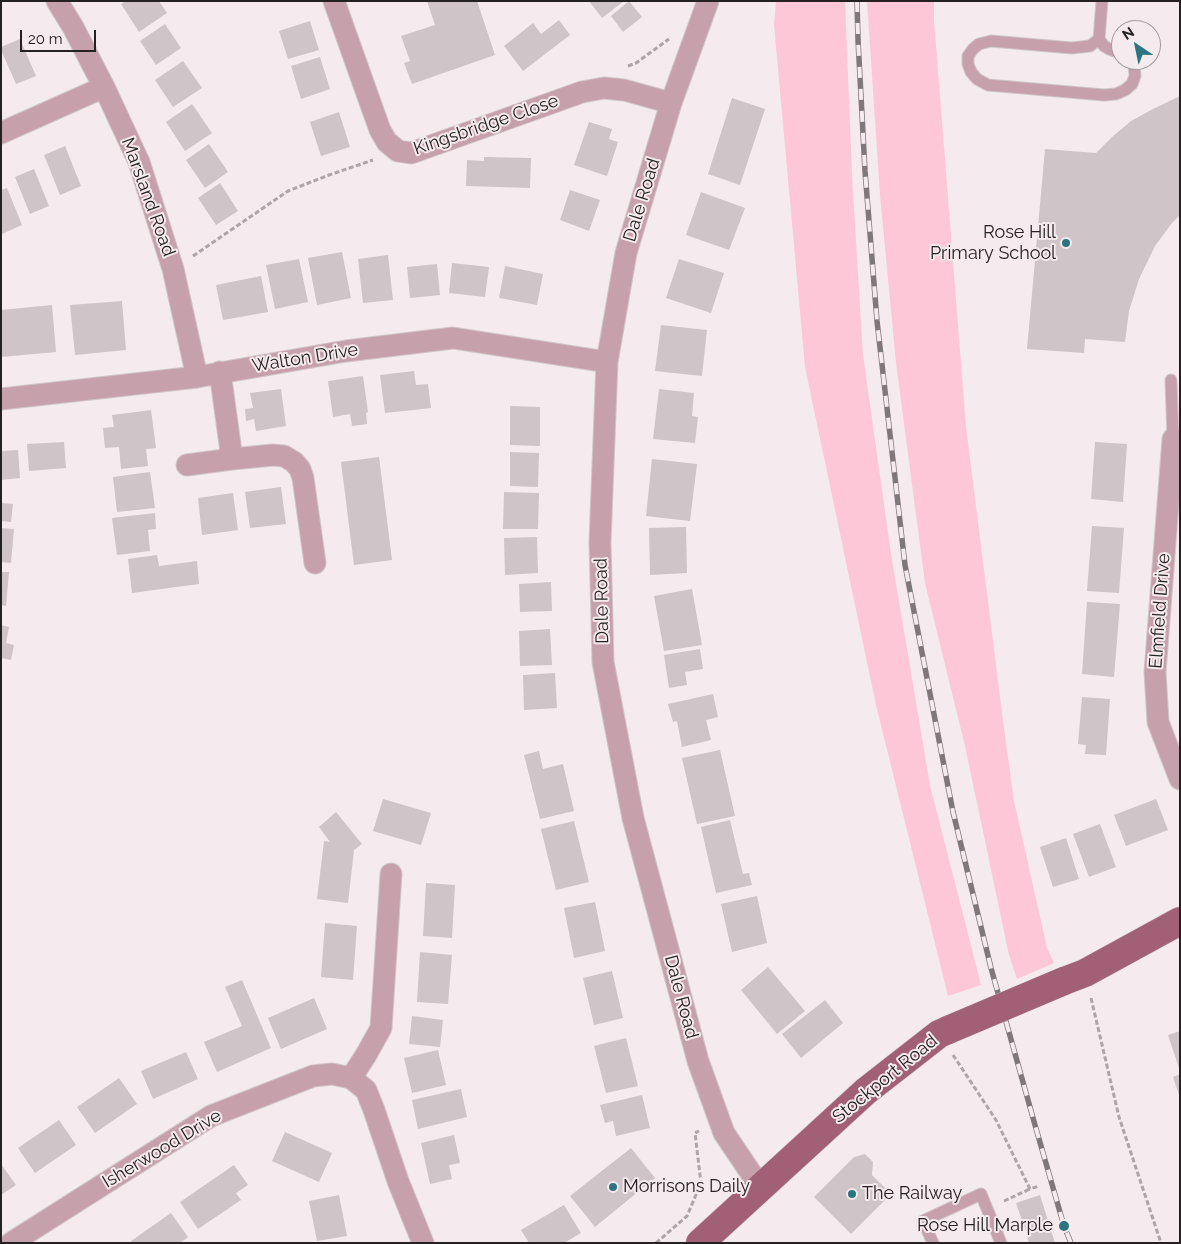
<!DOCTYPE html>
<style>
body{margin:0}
#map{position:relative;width:1181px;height:1244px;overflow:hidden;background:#f5eaed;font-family:Raleway,sans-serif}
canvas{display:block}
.frame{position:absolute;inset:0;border:2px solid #252122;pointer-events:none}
.north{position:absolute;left:1111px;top:20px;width:50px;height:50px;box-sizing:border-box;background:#f5eaed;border:1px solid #a29a9c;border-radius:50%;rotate:326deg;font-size:14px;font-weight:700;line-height:20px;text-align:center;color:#252122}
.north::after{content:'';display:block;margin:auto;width:18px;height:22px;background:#2c747f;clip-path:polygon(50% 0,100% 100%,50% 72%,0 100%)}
.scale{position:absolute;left:20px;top:30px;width:76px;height:22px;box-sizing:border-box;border:2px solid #252122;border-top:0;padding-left:6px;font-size:15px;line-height:18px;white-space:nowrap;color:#252122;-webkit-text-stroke:4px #f5eaed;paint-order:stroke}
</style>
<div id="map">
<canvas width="1181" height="1244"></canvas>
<div class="frame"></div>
<div class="north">N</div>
<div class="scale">20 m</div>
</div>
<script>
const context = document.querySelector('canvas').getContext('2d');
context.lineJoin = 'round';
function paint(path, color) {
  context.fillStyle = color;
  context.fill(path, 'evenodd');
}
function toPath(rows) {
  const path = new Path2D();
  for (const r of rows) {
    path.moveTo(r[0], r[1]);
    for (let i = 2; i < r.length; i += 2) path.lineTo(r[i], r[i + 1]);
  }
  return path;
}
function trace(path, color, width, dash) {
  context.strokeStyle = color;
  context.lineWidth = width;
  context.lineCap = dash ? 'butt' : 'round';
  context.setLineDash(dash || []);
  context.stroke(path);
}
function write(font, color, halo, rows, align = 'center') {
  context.font = font + ' Raleway,sans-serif';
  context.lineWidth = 4;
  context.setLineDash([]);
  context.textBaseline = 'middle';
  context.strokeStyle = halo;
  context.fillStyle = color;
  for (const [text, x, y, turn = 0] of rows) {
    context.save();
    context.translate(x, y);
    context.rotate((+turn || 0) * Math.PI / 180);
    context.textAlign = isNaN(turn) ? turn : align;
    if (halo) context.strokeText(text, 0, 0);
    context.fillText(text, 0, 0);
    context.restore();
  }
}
paint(toPath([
 [776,1,845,1,852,175,863,355,891,554,930,785,981,985,948,996,876,705,805,367,774,25],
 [867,1,934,1,934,20,966,427,1003,721,1014,801,1047,948,1054,963,1017,979,1009,955,965,746,925,583,896,363,880,195]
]), '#fec7d7');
paint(toPath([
 [126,1,159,1,167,13,139,32,121,4],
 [427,1,477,1,495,55,412,84,404,63,410,61,401,36,435,25],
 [589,1,624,1,602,18],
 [629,1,642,17,623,32,611,16],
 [559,20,570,35,523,71,504,46,533,23,541,34],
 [310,21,319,50,288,59,279,31],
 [165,24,181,48,156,65,140,41],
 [20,39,36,76,16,84,1,50,1,47],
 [320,57,330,89,301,99,291,66],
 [183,61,202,88,173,107,155,80],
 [1180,96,1180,215,1172,223,1155,246,1139,279,1129,311,1125,342,1085,339,1084,353,1027,349,1045,149,1096,153,1112,137,1131,121,1153,109],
 [732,98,765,109,740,185,708,174],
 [192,104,212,133,185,151,166,122],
 [339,112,350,147,321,156,310,122],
 [589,122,612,129,609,139,618,142,607,176,574,165],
 [209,144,228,172,205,188,186,160],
 [65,146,81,186,60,195,44,155],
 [484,157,531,158,530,188,466,186,467,160,484,161],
 [34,169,49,206,30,214,15,177],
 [220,183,238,211,216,225,198,198],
 [7,188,22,225,2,234,1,190],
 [570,190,600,200,589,231,560,220],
 [701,192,745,208,729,250,686,235],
 [342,252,351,298,317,305,308,258],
 [388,255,393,300,363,303,358,259],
 [299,259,308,302,275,309,266,265],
 [679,259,724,273,711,313,666,298],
 [452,263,489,267,485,297,449,293],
 [437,264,440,295,410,298,407,267],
 [505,266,543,274,537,305,499,298],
 [261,276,268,312,223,320,216,285],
 [122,301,126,350,75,355,70,305],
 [52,305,56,352,1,357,1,310],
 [661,325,707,330,702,376,655,371],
 [414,371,416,385,428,384,431,408,385,413,380,375],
 [363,376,368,412,366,413,367,424,352,426,350,414,333,417,328,381],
 [281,389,286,426,256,431,254,419,246,421,245,409,253,408,250,393],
 [659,389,694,393,692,416,698,417,695,443,653,439],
 [510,406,540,407,540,446,510,445],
 [151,410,156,448,146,449,148,466,121,469,119,447,105,448,103,428,114,427,112,415],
 [64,442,66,468,29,471,27,444],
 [1095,442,1127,444,1123,502,1091,499],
 [18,450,20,478,1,480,1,451],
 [510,452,539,453,538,487,510,486],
 [379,457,392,560,354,565,341,462],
 [652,459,697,464,690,521,646,516],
 [150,472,155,508,117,512,113,477],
 [281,487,286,524,250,528,245,492],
 [504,492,539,493,538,529,503,529],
 [233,493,238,530,202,535,198,498],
 [1,503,13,504,11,522,1,521],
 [155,513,156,529,148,530,150,551,117,555,112,518],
 [1092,526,1124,528,1119,593,1087,591],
 [686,527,687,573,650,575,649,528],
 [1,528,14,529,11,563,1,562],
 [537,537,538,573,505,575,504,538],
 [157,555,159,566,197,561,199,584,132,593,128,559],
 [1,572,9,572,6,606,1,605],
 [551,582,552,611,520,612,519,584],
 [692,589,702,645,664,651,654,596],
 [1087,602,1120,604,1114,677,1082,674],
 [1,625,9,627,6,643,14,645,11,660,1,658],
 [550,629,552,665,520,666,519,631],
 [700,649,703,669,685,672,687,685,669,688,664,655],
 [555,673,557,708,524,710,523,675],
 [713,694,718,717,706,720,711,740,682,747,677,721,673,722,668,704],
 [1082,697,1110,699,1106,755,1085,754,1086,745,1078,744],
 [720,750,735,816,697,824,682,758],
 [539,751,543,769,563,764,574,811,540,819,524,755],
 [383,799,431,813,421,845,373,831],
 [1156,799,1168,830,1126,846,1114,815],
 [336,812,362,844,354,850,348,903,317,899,324,841,330,842,319,827],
 [730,820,743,874,749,873,752,885,716,893,701,827],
 [574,821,589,882,556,890,541,829],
 [1100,824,1116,867,1089,877,1073,834],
 [1066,838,1079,879,1053,887,1040,847],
 [426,883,455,885,452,938,423,936],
 [757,896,767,943,732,952,721,904],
 [595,902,605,951,574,958,564,908],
 [325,923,357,926,353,980,321,977],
 [420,952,452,955,448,1004,417,1002],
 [768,967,805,1011,777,1034,741,990],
 [612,971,623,1018,594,1025,583,978],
 [242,980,271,1048,217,1072,204,1042,242,1026,225,987],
 [314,998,327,1029,281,1049,268,1018],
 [825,1000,843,1023,801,1058,782,1034],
 [412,1016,443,1020,440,1047,409,1044],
 [1180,1031,1180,1067,1179,1068,1168,1035],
 [626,1038,638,1086,606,1093,594,1046],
 [438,1050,446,1085,412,1093,404,1058],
 [186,1052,198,1079,153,1099,141,1071],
 [1180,1074,1180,1095,1179,1095,1173,1077],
 [119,1078,137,1104,95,1133,77,1107],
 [461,1089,467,1117,418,1129,412,1100],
 [642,1095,650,1128,616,1136,613,1121,605,1123,600,1105],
 [59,1120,76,1145,35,1173,18,1148],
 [285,1132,332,1153,319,1182,272,1161],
 [454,1135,460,1163,449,1165,452,1179,430,1184,421,1143],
 [631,1148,655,1178,595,1227,570,1196],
 [865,1154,873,1162,872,1175,891,1194,851,1234,814,1197,854,1157],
 [1,1164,16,1185,1,1195],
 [234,1165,248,1185,236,1193,241,1200,198,1229,180,1202],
 [339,1195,347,1236,317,1241,309,1201],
 [1040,1195,1055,1243,1029,1243,1027,1235,1016,1203],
 [564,1205,581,1233,564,1243,529,1243,521,1230],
 [171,1213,188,1237,180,1243,132,1243,131,1241]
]), '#cfc4c7');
const lane = toPath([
 [1102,1,1099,39,1104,46,1109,49,1121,53],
 [1099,39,1090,46,1072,48,991,41,979,44,973,49,968,56,968,64,971,72,977,79,988,85,1104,95,1116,94,1125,90,1132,84,1135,76,1134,65,1130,60],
 [1171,380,1173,439],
 [933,1243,923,1221,981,1194,1001,1243]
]);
const street = toPath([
 [57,1,73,27,104,87,139,162,173,269,197,377],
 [334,1,380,130,387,142,398,151,411,153,582,92,604,88,624,90,671,103],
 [708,1,671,103,626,253,607,362,600,542,603,662,633,818,698,1061,724,1133,761,1188],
 [1,133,104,87],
 [220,372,232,459,273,455,284,456,294,462,300,469,303,478,315,563],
 [1,399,197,377,346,351,453,338,607,362],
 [1173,439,1155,672,1158,722,1180,779],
 [187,465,232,459],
 [351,1078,366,1055,381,1028,391,874],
 [11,1243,211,1116,313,1076,332,1074,351,1078,366,1090,374,1110,398,1181,423,1243]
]);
const primary = toPath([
 [1064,981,1085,973,1180,921],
 [700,1243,866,1091,939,1034,948,1030]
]);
trace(lane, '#d0c6c8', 13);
trace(street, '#d0c6c8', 23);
trace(primary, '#d0c6c8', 29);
trace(toPath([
 [628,66,636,63,669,39],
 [193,256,288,191,329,175,373,160],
 [1091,998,1119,1117,1161,1243],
 [953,1055,996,1120,1030,1189,1039,1186],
 [1004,1201,1030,1189],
 [656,1243,687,1216,701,1183,695,1133,699,1131]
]), '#ada5a7', 3, [5, 2.5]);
trace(lane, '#c6a1ac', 11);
trace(street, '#c6a1ac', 21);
trace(primary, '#a16076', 28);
const rail = toPath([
 [857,1,858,40,865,171,877,321,905,565,953,812,991,968,1035,1125,1064,1226,1071,1243]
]);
trace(rail, '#7f787a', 5.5);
trace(rail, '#f5eaed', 4, [11]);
const primaryBridge = toPath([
 [948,1030,1064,981]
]);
trace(primaryBridge, '#d0c6c8', 29, []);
trace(primaryBridge, '#a16076', 28);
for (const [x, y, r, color] of [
 [1066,243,5,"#2c747f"],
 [613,1187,5,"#2c747f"],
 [852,1194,5,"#2c747f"],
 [1064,1226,6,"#2c747f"]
]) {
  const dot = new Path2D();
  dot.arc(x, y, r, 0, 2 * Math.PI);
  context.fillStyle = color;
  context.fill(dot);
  trace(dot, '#f5eaed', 2);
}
write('18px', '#252122', '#f5eaed', [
 ["Kingsbridge Close",486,125,-19],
 ["Marsland Road",148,197,70],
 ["Dale Road",642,200,-73],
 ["Walton Drive",305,358,-9],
 ["Dale Road",602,601,-91],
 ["Elmfield Drive",1160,611,-86],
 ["Dale Road",681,997,75],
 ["Stockport Road",885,1079,-39],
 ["Isherwood Drive",162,1149,-31]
]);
write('18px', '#252122', '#f5eaed', [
 ["Rose Hill",1056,233],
 ["Primary School",1056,254],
 ["Morrisons Daily",623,1187,"left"],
 ["The Railway",862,1194,"left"],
 ["Rose Hill Marple",1053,1226]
], 'right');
</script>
